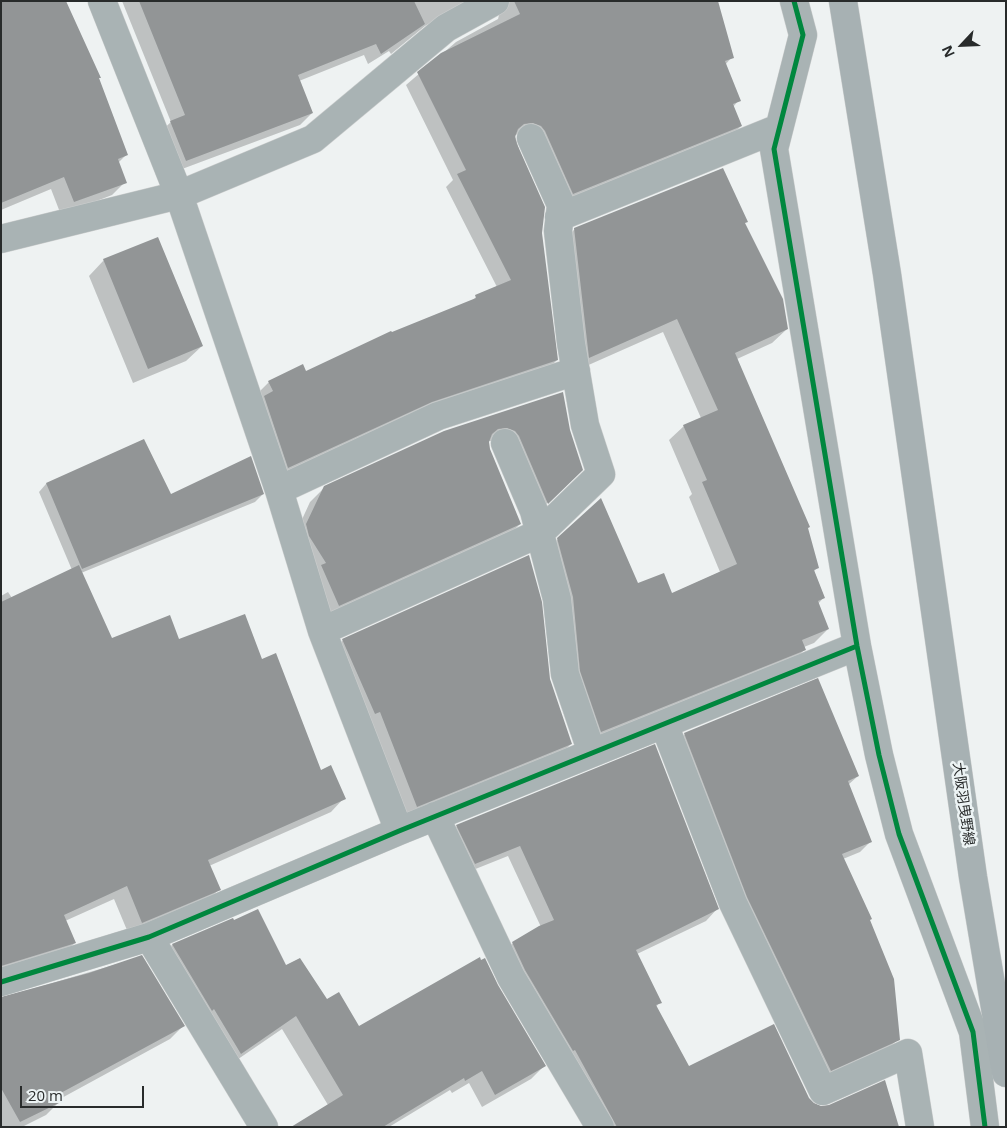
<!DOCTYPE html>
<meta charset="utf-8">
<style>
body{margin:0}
#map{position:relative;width:1007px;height:1128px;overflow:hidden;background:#eef2f2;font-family:"Open Sans",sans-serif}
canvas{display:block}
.frame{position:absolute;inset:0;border:2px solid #282b2b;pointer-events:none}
.north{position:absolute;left:937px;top:20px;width:50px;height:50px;-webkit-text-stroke:4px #ecf3f4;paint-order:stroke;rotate:245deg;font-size:14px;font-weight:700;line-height:20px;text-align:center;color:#282b2b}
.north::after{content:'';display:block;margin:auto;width:18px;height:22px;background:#282b2b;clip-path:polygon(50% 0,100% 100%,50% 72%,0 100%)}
.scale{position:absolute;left:20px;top:1086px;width:124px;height:22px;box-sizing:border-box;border:2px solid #282b2b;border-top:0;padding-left:6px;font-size:15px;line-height:18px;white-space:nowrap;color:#282b2b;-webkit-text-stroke:4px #ecf3f4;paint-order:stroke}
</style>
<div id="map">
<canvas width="1007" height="1128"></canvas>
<div class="frame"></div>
<div class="north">N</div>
<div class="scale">20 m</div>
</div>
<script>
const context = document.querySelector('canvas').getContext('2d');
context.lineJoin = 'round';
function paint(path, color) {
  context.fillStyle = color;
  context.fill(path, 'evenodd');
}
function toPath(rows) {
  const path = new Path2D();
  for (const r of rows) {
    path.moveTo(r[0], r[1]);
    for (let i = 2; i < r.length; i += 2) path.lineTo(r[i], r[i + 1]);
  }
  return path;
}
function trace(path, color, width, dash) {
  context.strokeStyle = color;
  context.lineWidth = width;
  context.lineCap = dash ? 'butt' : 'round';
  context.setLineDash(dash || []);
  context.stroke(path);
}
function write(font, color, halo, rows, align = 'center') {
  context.font = font + ' "Open Sans","Noto Sans JP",sans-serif';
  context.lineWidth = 5;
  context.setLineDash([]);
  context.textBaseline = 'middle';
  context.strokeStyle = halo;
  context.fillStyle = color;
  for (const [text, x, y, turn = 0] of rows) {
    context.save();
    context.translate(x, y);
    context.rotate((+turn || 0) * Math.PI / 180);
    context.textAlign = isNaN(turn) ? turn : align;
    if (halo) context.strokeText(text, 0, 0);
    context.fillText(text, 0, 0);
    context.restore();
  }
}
paint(toPath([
 [1,1,98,78,126,155,118,163,125,182,112,195,61,215,51,189,1,210],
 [122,1,470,1,425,26,391,54,389,51,368,64,364,55,299,81,312,113,300,125,174,172,158,134,171,122],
 [493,1,717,1,732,57,725,65,739,100,733,107,741,126,729,138,561,206,519,134,515,135,541,233,557,360,545,372,276,480,257,394,269,382,306,372,471,302,476,297,497,287,446,187,453,180,406,85,456,42,498,19,499,15,497,6],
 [744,224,787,329,772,343,737,359,807,528,817,568,814,571,824,597,818,604,828,629,814,643,804,647,805,649,791,664,587,746,544,554,558,539,637,585,671,594,720,572,689,497,692,494,669,440,684,426,701,418,663,332,575,371,560,243,575,229],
 [104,260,202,346,186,361,133,383,89,276],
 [562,393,569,430,582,469,534,516,493,441,488,441,489,449,520,524,506,538,325,619,293,539,310,502,325,487],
 [143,440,170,496,263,494,255,502,81,573,111,640,178,641,261,660,320,771,344,798,331,812,209,866,219,889,206,903,129,935,114,899,65,921,75,943,61,956,1,974,1,596,8,592,12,598,72,570,39,492,46,484],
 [343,640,571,744,558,757,403,819,330,653],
 [685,734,858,776,848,785,871,841,860,852,843,859,869,921,898,1039,887,1050,819,1081,674,745],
 [457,826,717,909,706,921,637,954,660,1002,656,1007,689,1067,808,1098,814,1105,898,1127,599,1127,501,954,513,943,541,927,508,856,463,874,446,837],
 [232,920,359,1028,496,986,544,1066,531,1079,482,1107,469,1083,452,1093,450,1090,389,1127,293,1127,328,1105,282,1029,228,1066,159,958,172,945],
 [141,957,183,1026,170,1039,58,1100,59,1102,46,1115,22,1127,1,1127,1,998]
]), '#0003');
paint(toPath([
 [1,1,66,1,101,78,99,78,128,155,118,159,127,183,74,202,64,177,1,203],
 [139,1,414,1,425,24,381,54,376,44,298,75,313,113,186,161,170,121,185,115],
 [514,1,718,1,734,58,725,61,741,101,733,104,742,126,573,194,545,131,541,126,533,123,524,124,518,129,515,137,517,144,545,207,542,233,558,360,432,402,288,468,264,396,273,391,268,381,303,364,306,371,391,331,392,332,476,298,475,295,511,280,457,174,466,170,417,72,441,53,520,14],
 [723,168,748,222,745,223,783,299,788,329,735,353,810,527,808,528,819,568,814,570,825,598,818,601,829,629,802,640,806,650,601,732,580,671,573,597,557,538,601,498,638,583,664,573,672,593,737,564,702,482,707,480,683,425,718,410,677,319,589,358,574,228],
 [158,237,203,346,148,369,103,259],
 [563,392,570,430,583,470,548,504,519,436,515,431,507,428,498,429,492,434,489,442,490,449,521,524,339,606,321,565,326,563,309,536,306,524,324,486,444,431],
 [144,439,171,494,251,456,264,494,82,569,46,483],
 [529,555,542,602,550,679,572,744,417,807,380,712,375,714,342,639],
 [79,565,112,638,170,615,179,639,245,614,262,659,276,653,321,770,331,765,346,799,208,860,221,890,142,923,127,886,64,915,76,943,1,966,1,602],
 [818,678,859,776,848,781,872,842,842,854,872,919,870,920,894,979,900,1040,831,1071,747,897,684,733],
 [655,744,719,909,636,950,662,1003,656,1005,689,1066,774,1024,809,1098,814,1103,821,1106,829,1105,885,1080,899,1127,617,1127,575,1050,573,1051,525,970,512,942,539,926,554,920,520,846,475,864,456,825],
 [258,909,286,965,300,958,327,999,339,992,359,1026,480,957,481,960,485,958,498,985,546,1066,495,1095,482,1071,465,1081,464,1078,383,1127,291,1127,343,1095,296,1016,241,1054,214,1009,212,1011,172,944,233,918,234,920],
 [142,955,185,1026,57,1095,61,1102,20,1122,1,1088,1,997,89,973]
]), '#929596');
const street = toPath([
 [102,1,179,195,279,490,322,631,399,831],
 [794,1,803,35,774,149,857,646,879,755,899,834,973,1032,985,1127],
 [559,217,779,128],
 [1,239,179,195,313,139,446,28,495,1],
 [505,443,534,511,557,599,565,674,592,753],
 [279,490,438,416,576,371],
 [322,631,540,533,601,474,585,425,571,343,558,231,561,205,531,138],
 [664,724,733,903,823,1091,908,1053,920,1127],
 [435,816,511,977,600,1127],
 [149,937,264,1127],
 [1,982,149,937,399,831,857,646]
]);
const secondary = toPath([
 [843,1,887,274,973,877,1006,1073]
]);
trace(street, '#cbcdcd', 29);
trace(secondary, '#cbcdcd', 29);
trace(street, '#a9b3b4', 28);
trace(secondary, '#a7b1b3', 28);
trace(toPath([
 [794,1,803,35,774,149,857,646,879,755,899,834,973,1032,985,1127],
 [1,982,149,937,399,831,857,646]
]), '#00873e', 5);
write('14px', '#282b2b', '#ecf3f4', [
 ["大阪羽曳野線",963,804,82]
]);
</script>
